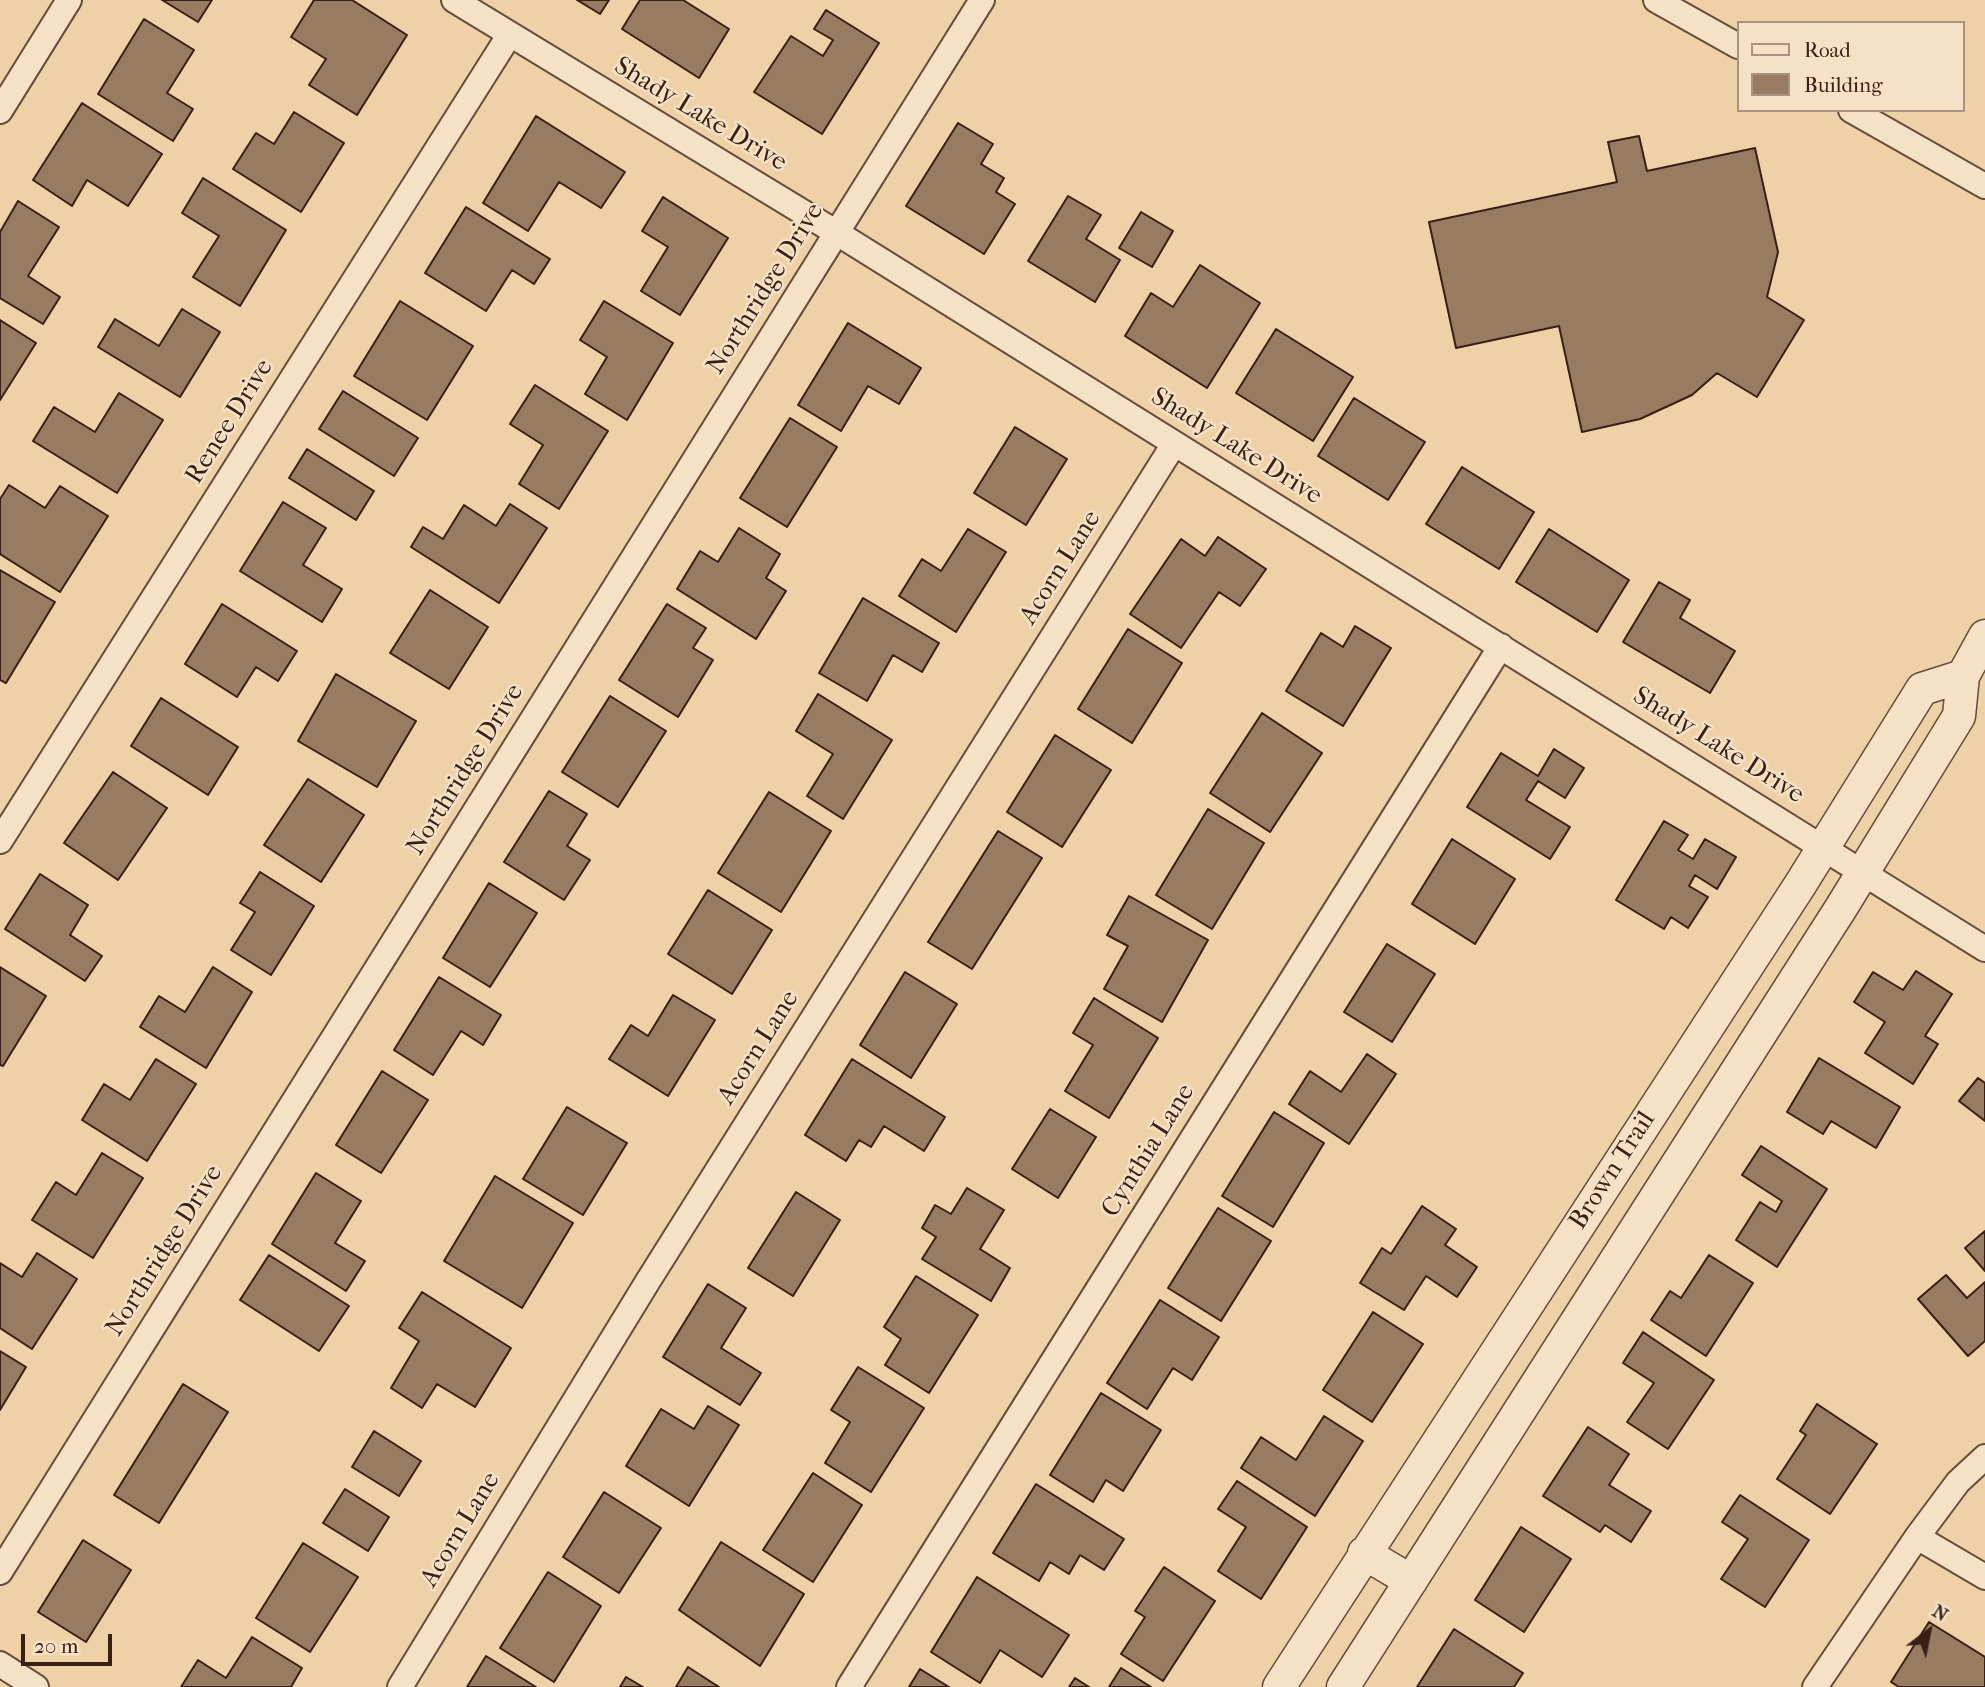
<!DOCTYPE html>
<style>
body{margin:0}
#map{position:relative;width:1985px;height:1687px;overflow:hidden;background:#eed1a7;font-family:"IM FELL French Canon",serif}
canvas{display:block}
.legend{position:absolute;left:1737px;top:21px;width:228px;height:91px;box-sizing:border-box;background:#f4e1c6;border:2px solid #a99380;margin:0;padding:9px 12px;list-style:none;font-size:21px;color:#391f16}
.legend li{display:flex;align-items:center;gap:14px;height:35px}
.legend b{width:35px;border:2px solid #a99380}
.north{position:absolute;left:1894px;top:1596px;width:70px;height:70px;-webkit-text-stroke:5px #f4e1c6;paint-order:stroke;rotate:32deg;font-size:19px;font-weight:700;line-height:28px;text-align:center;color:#391f16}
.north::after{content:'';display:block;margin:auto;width:24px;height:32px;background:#391f16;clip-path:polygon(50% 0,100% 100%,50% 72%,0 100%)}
.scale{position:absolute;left:21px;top:1634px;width:91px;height:32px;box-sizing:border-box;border:4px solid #391f16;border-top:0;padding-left:9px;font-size:21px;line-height:24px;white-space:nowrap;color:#391f16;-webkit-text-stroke:5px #f4e1c6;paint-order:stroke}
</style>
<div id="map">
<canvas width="1985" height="1687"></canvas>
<ul class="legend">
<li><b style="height:9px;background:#f4e1c6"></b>Road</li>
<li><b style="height:19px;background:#977c61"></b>Building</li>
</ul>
<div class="north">N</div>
<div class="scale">20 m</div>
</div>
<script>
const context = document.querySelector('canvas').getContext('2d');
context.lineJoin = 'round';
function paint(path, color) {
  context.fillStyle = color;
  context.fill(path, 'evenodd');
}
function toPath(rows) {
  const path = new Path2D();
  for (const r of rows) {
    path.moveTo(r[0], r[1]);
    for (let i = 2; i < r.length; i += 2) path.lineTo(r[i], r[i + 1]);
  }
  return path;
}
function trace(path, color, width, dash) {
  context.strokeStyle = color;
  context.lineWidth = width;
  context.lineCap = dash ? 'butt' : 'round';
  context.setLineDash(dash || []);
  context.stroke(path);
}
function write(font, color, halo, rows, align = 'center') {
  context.font = font + ' "IM FELL French Canon",serif';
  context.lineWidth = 5;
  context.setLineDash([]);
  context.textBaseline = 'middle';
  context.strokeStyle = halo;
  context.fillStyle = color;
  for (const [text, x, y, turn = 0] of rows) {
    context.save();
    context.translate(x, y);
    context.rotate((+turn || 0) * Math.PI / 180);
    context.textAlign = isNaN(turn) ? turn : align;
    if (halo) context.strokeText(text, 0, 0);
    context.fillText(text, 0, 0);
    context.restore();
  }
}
const building = toPath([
 [162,0,212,0,198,22,162,0],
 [314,0,352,0,407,35,357,115,309,85,326,59,291,37,314,0],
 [577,0,609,0,600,14,577,0],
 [640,0,683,0,729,29,699,78,622,29,640,0],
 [826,10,879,43,822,134,754,92,791,36,823,56,833,40,814,29,826,10],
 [144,19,194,50,167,93,193,109,173,141,98,94,144,19],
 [82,103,162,154,128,206,87,180,72,206,33,180,82,103],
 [294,112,344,143,301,212,233,169,256,133,274,144,294,112],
 [536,116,625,172,601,208,559,182,528,231,483,203,536,116],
 [958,123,993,144,981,164,1004,178,996,192,1015,204,984,254,906,206,958,123],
 [1639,136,1647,171,1755,148,1778,252,1767,297,1804,320,1757,397,1717,373,1692,395,1640,419,1582,432,1559,326,1456,348,1429,222,1617,182,1608,142,1639,136],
 [203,178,286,230,240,306,193,277,219,236,182,213,203,178],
 [1068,196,1101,215,1086,239,1120,260,1095,302,1028,261,1068,196],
 [663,197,728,238,680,315,641,291,668,247,642,231,663,197],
 [18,201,59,227,28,276,60,297,43,324,0,298,0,232,18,201],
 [466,207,550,259,534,284,512,270,486,311,425,273,466,207],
 [1141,212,1173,231,1152,267,1119,248,1141,212],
 [1200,265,1260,303,1207,388,1125,336,1151,293,1173,307,1200,265],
 [400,301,473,346,427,420,354,376,400,301],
 [604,301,673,343,627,420,585,394,607,357,580,340,604,301],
 [182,309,220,332,180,397,98,347,115,319,159,346,182,309],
 [0,320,36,343,0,400,0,320],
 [848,323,921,368,899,404,868,386,841,431,798,405,848,323],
 [1276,329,1353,377,1313,441,1236,393,1276,329],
 [535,385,608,431,559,509,519,484,543,445,510,424,535,385],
 [343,391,418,438,394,476,319,429,343,391],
 [119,393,163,420,117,493,33,441,54,407,95,432,119,393],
 [1354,398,1425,442,1388,500,1318,456,1354,398],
 [790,418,837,447,787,527,740,498,790,418],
 [1015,427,1067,459,1026,525,974,493,1015,427],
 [307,449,374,491,356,520,289,478,307,449],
 [1462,467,1534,512,1499,569,1426,524,1462,467],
 [9,485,45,508,60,486,108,516,60,592,0,554,0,499,9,485],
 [283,502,326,528,303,565,342,589,322,622,240,571,283,502],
 [510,504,547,528,499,603,411,547,423,527,443,539,464,505,496,526,510,504],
 [739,528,780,554,766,578,786,591,756,639,677,589,700,551,718,562,739,528],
 [968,529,1006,552,956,632,899,596,922,559,941,571,968,529],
 [1549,529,1629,580,1597,632,1516,582,1549,529],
 [1218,537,1266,569,1240,606,1219,592,1181,648,1130,614,1181,539,1205,556,1218,537],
 [0,570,55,602,6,683,0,680,0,570],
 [1659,582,1690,600,1680,618,1735,651,1710,693,1623,642,1659,582],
 [430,590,488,627,449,689,390,653,430,590],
 [863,598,939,643,922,672,893,655,867,701,819,673,863,598],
 [222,604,297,651,278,681,256,667,237,697,185,664,222,604],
 [667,604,706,628,693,648,713,660,678,717,619,680,667,604],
 [1355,626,1391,648,1343,726,1286,691,1321,633,1343,647,1355,626],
 [1128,629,1182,663,1132,743,1078,709,1128,629],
 [336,674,416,721,377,787,298,741,336,674],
 [818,694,892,740,843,819,807,796,833,754,796,731,818,694],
 [610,696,666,731,618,807,562,772,610,696],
 [161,698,238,747,208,795,131,746,161,698],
 [1262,713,1322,753,1270,832,1210,793,1262,713],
 [1055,735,1111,770,1062,847,1007,812,1055,735],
 [1554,749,1584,768,1565,798,1538,781,1526,800,1570,827,1550,859,1467,807,1501,753,1538,776,1554,749],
 [113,772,167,808,118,880,64,843,113,772],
 [308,779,364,815,321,882,264,845,308,779],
 [549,791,587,814,567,846,590,860,564,900,504,862,549,791],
 [769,792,831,831,781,912,718,873,769,792],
 [1208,809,1264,843,1212,929,1156,895,1208,809],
 [1664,821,1688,835,1678,850,1693,859,1705,839,1736,857,1717,889,1695,875,1689,886,1708,897,1688,928,1671,917,1664,929,1616,900,1664,821],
 [998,831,1042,858,972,969,928,942,998,831],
 [1452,839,1515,879,1475,944,1412,904,1452,839],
 [260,872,314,906,271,975,231,950,255,912,240,903,260,872],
 [40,874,88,905,70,935,102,956,85,981,5,929,40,874],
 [489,883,537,913,490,987,443,958,489,883],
 [708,890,772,930,732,994,668,954,708,890],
 [1129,896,1208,940,1162,1022,1104,989,1128,946,1107,935,1129,896],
 [1387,944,1435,974,1392,1042,1344,1012,1387,944],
 [0,967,46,996,3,1066,0,1065,0,967],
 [213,967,252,992,206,1068,140,1027,159,996,185,1012,213,967],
 [1916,971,1952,994,1925,1036,1938,1044,1913,1084,1865,1053,1885,1022,1854,1002,1873,972,1903,990,1916,971],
 [905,972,957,1004,911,1078,860,1045,905,972],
 [439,977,501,1015,483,1045,461,1031,433,1075,394,1050,439,977],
 [673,995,715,1020,668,1096,609,1059,631,1025,648,1036,673,995],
 [1094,998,1158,1038,1109,1118,1065,1091,1093,1045,1073,1033,1094,998],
 [1367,1054,1396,1074,1349,1144,1289,1104,1310,1071,1341,1092,1367,1054],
 [1819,1058,1900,1107,1876,1148,1831,1121,1823,1134,1787,1112,1819,1058],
 [156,1059,196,1084,147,1161,82,1120,104,1084,130,1100,156,1059],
 [852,1059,945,1117,924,1151,884,1126,871,1147,859,1140,846,1161,805,1135,852,1059],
 [382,1071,428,1100,381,1173,336,1145,382,1071],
 [1978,1078,1985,1083,1985,1121,1959,1101,1978,1078],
 [567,1107,627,1143,583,1215,523,1179,567,1107],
 [1050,1109,1096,1137,1058,1198,1012,1169,1050,1109],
 [1274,1112,1324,1143,1273,1227,1222,1196,1274,1112],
 [1761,1146,1827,1189,1777,1267,1736,1240,1760,1202,1776,1212,1782,1201,1742,1175,1761,1146],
 [102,1153,143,1178,93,1258,32,1220,56,1182,76,1195,102,1153],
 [316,1173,361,1201,335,1243,365,1261,346,1291,272,1244,316,1173],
 [495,1176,573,1223,522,1308,444,1261,495,1176],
 [967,1188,1004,1210,980,1249,1010,1268,991,1301,922,1259,936,1237,922,1228,935,1205,951,1214,967,1188],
 [796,1192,840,1220,793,1296,748,1268,796,1192],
 [1422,1206,1456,1229,1445,1245,1477,1267,1457,1297,1426,1276,1404,1310,1360,1283,1382,1248,1391,1254,1422,1206],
 [1218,1208,1271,1241,1221,1321,1168,1288,1218,1208],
 [1985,1231,1985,1271,1965,1248,1985,1231],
 [37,1253,77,1279,32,1349,0,1328,0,1263,22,1277,37,1253],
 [269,1255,349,1306,319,1351,240,1300,269,1255],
 [1709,1255,1753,1283,1706,1356,1651,1320,1670,1291,1681,1298,1709,1255],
 [1946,1275,1967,1298,1985,1282,1985,1341,1968,1356,1918,1299,1946,1275],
 [916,1276,978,1315,929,1393,885,1365,901,1339,884,1327,916,1276],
 [708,1284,746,1308,721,1348,761,1373,740,1405,663,1357,708,1284],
 [422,1292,511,1348,475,1407,437,1384,422,1408,391,1388,419,1341,399,1328,422,1292],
 [1160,1300,1219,1337,1192,1380,1173,1368,1147,1409,1107,1383,1160,1300],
 [1373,1312,1423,1344,1372,1422,1323,1390,1373,1312],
 [1643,1332,1714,1380,1668,1449,1627,1422,1654,1383,1623,1363,1643,1332],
 [0,1351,26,1367,0,1410,0,1351],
 [858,1367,924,1408,871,1492,825,1463,850,1422,831,1410,858,1367],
 [183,1384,228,1412,159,1523,114,1495,183,1384],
 [1101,1393,1161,1430,1123,1491,1106,1480,1093,1502,1050,1475,1101,1393],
 [1817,1404,1877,1444,1830,1514,1777,1479,1806,1435,1800,1431,1817,1404],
 [708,1406,739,1425,689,1506,626,1466,661,1409,694,1429,708,1406],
 [1324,1416,1363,1441,1315,1516,1241,1468,1261,1437,1296,1460,1324,1416],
 [1588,1427,1629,1454,1609,1485,1651,1511,1631,1542,1605,1525,1600,1532,1543,1496,1588,1427],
 [374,1431,421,1461,399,1496,352,1467,374,1431],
 [813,1473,862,1505,813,1582,763,1550,813,1473],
 [1237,1481,1307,1527,1261,1599,1218,1571,1246,1527,1218,1509,1237,1481],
 [1036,1484,1124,1539,1104,1570,1080,1555,1069,1574,1050,1562,1039,1581,993,1553,1036,1484],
 [345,1489,389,1517,368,1551,323,1523,345,1489],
 [604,1492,661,1528,619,1593,563,1557,604,1492],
 [1740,1495,1809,1540,1765,1607,1721,1579,1748,1539,1722,1522,1740,1495],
 [1521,1527,1571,1559,1524,1632,1475,1600,1521,1527],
 [83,1540,131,1570,86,1642,38,1612,83,1540],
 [721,1542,804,1594,760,1666,679,1610,721,1542],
 [303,1543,358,1577,310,1652,256,1618,303,1543],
 [1164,1567,1215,1601,1163,1681,1121,1654,1145,1617,1135,1611,1164,1567],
 [548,1572,601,1606,554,1682,500,1648,548,1572],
 [977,1577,1069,1635,1042,1677,1000,1650,980,1683,931,1652,977,1577],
 [1929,1622,1985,1657,1985,1687,1899,1687,1891,1682,1929,1622],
 [1454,1629,1523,1673,1514,1687,1417,1687,1454,1629],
 [252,1637,302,1668,291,1687,181,1687,198,1660,226,1678,252,1637],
 [486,1656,536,1687,467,1687,486,1656],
 [688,1667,719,1687,676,1687,688,1667],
 [1121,1668,1151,1687,1109,1687,1121,1668],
 [920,1669,949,1687,909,1687,920,1669],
 [626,1677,643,1687,620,1687,626,1677],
 [1075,1678,1089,1687,1069,1687,1075,1678]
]);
paint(building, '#977c61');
trace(building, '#391f16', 2);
const minor = toPath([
 [454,0,837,233,1985,949],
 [1656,0,1738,46],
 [1851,110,1985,186],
 [0,111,69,0],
 [0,841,510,34],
 [1917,1537,1985,1577],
 [0,1572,982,0],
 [0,1664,36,1687],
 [400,1687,648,1281,1174,444],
 [849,1687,1501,646],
 [1815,1687,1917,1537,1958,1482,1985,1457]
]);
const tertiary = toPath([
 [1364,1553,1411,1581],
 [1279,1687,1800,885,1922,689,1963,676],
 [1343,1687,1841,908,1959,716,1963,676,1985,636]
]);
trace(minor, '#664c3a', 28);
trace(tertiary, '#664c3a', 35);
trace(minor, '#f4e1c6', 24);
trace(tertiary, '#f4e1c6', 32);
write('26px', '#391f16', '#f4e1c6', [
 ["Shady Lake Drive",700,115,31],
 ["Northridge Drive",766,289,-58],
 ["Renee Drive",230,422,-58],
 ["Shady Lake Drive",1236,447,32],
 ["Acorn Lane",1061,568,-58],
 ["Shady Lake Drive",1718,746,32],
 ["Northridge Drive",466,770,-58],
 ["Acorn Lane",759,1048,-58],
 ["Cynthia Lane",1149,1151,-58],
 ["Brown Trail",1613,1171,-57],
 ["Northridge Drive",165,1251,-58],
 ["Acorn Lane",461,1530,-59]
]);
</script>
